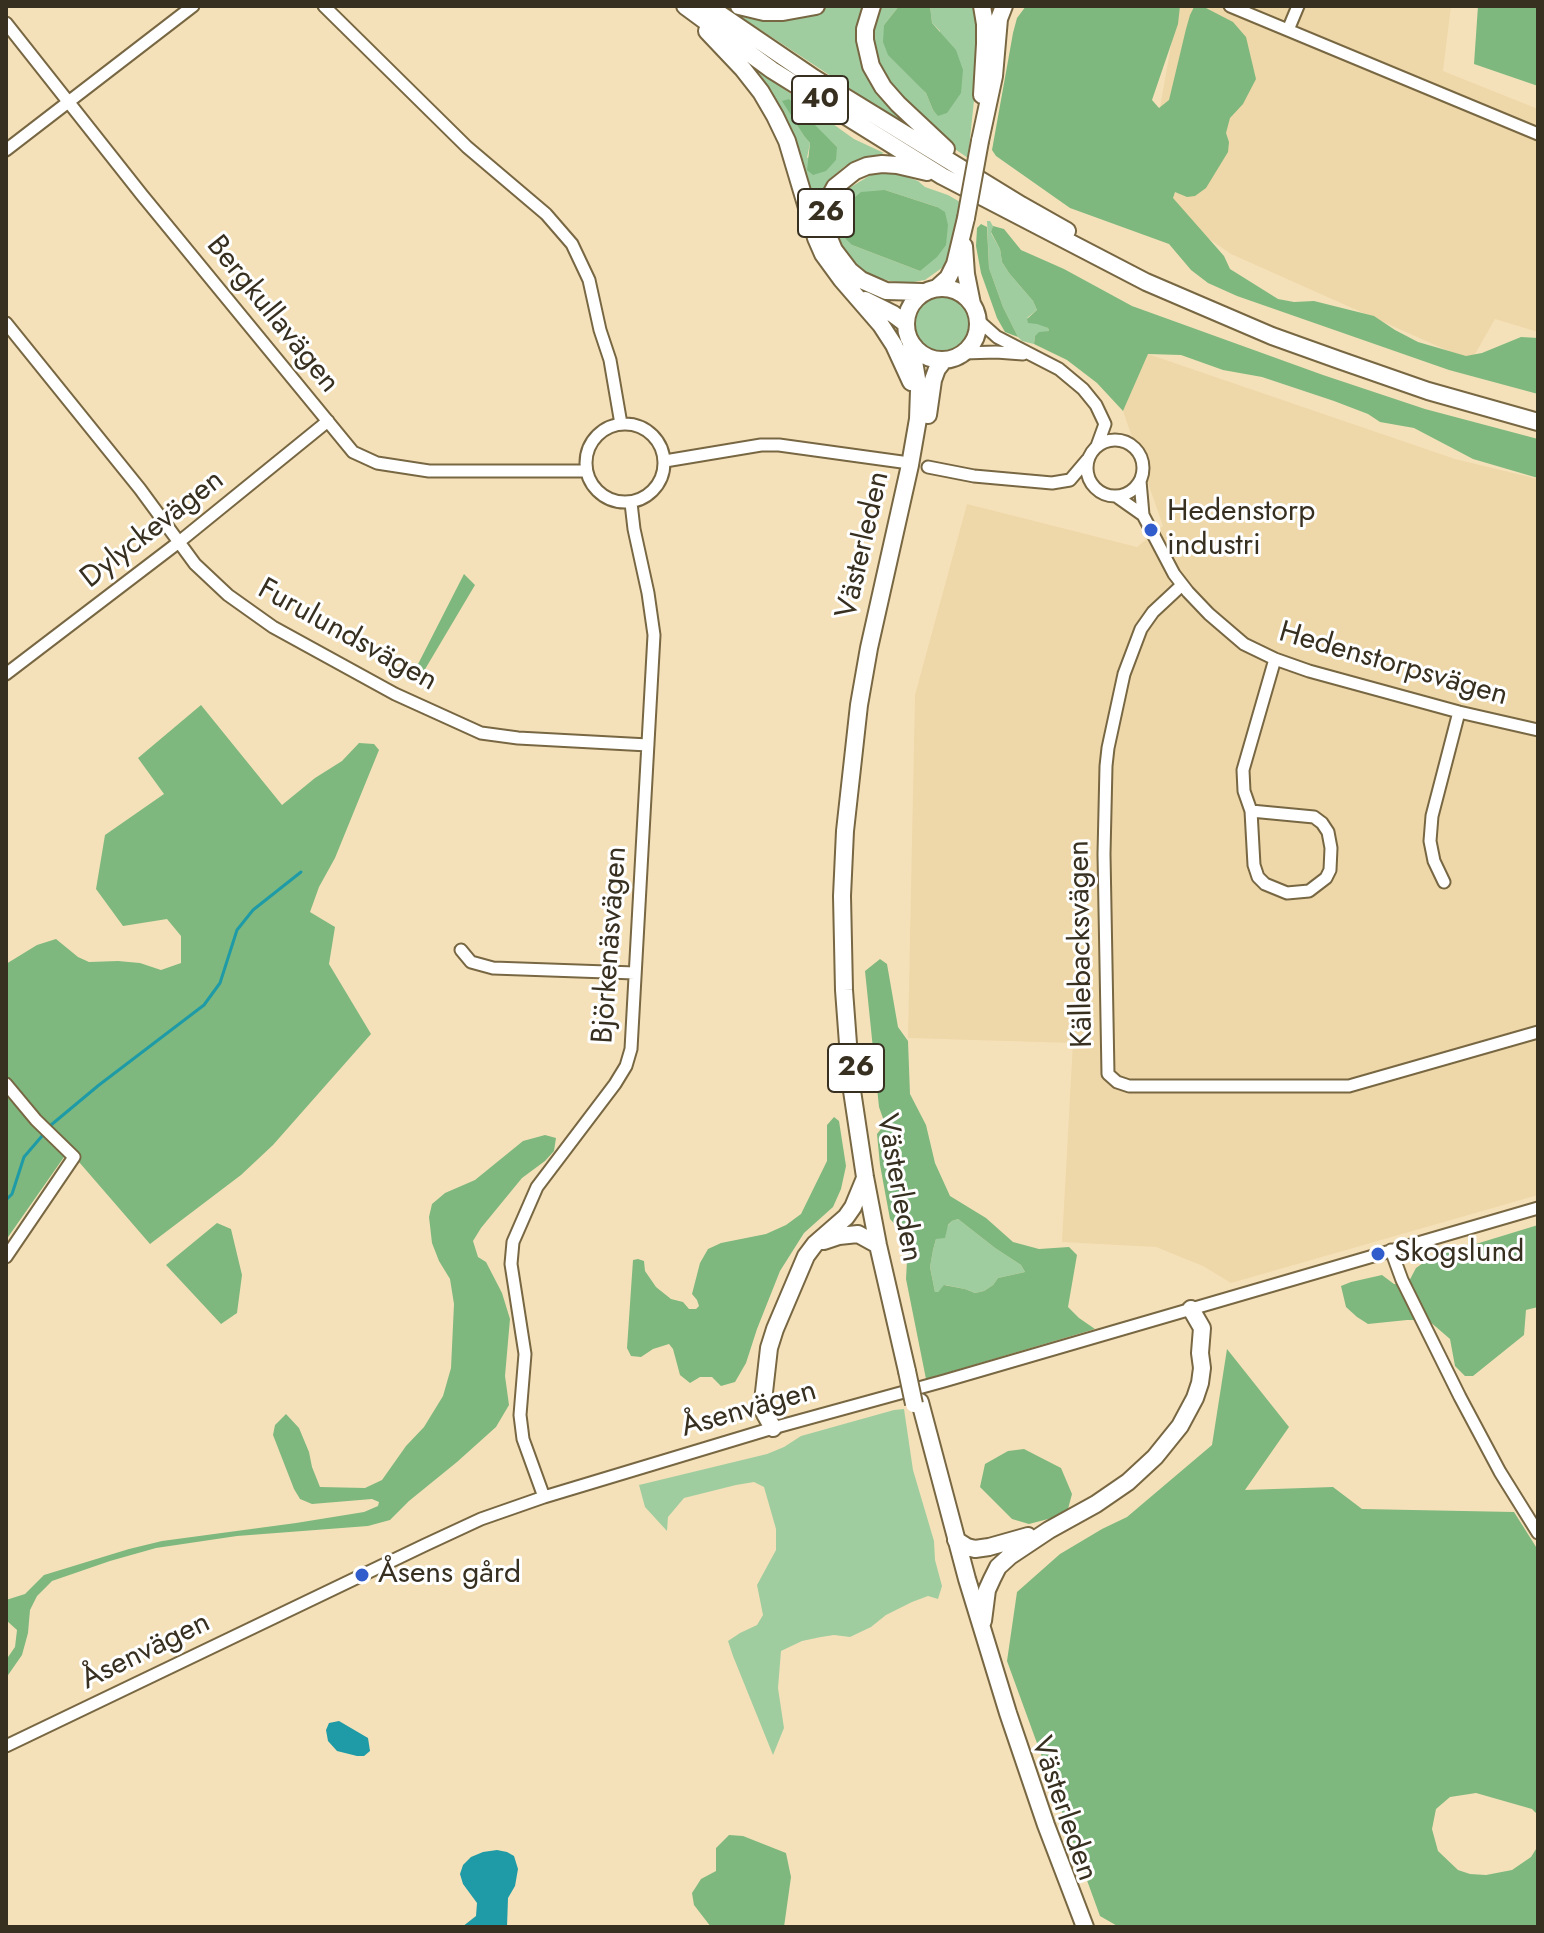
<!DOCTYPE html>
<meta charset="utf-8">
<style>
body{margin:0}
#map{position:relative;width:1544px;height:1933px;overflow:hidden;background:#f5e1b9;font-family:Jost,sans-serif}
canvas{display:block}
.frame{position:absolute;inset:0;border:8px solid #372f20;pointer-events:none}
</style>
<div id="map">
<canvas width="1544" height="1933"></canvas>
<div class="frame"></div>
</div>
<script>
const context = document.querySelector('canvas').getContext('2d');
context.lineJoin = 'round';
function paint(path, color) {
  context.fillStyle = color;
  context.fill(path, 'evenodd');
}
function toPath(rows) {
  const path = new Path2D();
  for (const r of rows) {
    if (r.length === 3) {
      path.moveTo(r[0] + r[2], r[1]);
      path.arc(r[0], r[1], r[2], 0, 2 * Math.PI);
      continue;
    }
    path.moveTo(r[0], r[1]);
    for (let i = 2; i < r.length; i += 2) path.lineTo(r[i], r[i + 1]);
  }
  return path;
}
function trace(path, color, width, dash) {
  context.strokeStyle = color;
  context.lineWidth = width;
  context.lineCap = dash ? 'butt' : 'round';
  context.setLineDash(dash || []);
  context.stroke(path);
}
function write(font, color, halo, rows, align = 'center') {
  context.font = font + ' Jost,sans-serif';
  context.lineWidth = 6;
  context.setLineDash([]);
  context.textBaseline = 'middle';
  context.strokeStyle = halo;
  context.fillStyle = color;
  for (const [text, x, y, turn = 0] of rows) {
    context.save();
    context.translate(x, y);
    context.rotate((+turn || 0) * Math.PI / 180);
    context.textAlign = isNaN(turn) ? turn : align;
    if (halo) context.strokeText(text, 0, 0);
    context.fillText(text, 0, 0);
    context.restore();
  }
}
paint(toPath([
 [1178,6,1451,6,1443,71,1538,109,1538,332,1495,319,1471,361,1231,254,1189,225,1163,185,1156,130],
 [1148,354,1455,459,1538,479,1538,1195,1231,1283,1203,1266,1156,1247,1062,1242,1073,1043,908,1038,915,695,967,504,1137,547,1163,526,1123,411]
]), '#eed7a8');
paint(toPath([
 [830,6,865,6,858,38,916,132,735,13,768,19,790,20,813,14],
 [881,6,899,6,884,25,915,80,926,93,933,110,939,116,940,31,932,23,930,6,977,6,980,43,968,158,943,141,899,99,874,57,872,32],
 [756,69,854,139,884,153,845,166,832,177,821,192,816,209,798,153,772,91],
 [783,101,823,134,837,147,807,158,810,143,804,136],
 [874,173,896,173,918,181,925,187,948,195,960,202,954,246,946,265,925,280,908,283,890,281,863,273,843,249,835,225,836,204,846,190],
 [885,190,937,207,920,271,852,245],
 [987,221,990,221,993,226,991,233,1000,249,1002,262,1009,273,1033,301,1037,310,1027,318,1048,328,1049,331,1035,336,1034,344,1022,341,1018,337,1003,307,989,268],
 [940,323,29],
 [958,1219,995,1248,1021,1265,1025,1272,998,1278,993,1285,984,1291,975,1293,965,1289,945,1285,938,1292,935,1292,930,1267,933,1250,936,1239,952,1221],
 [904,1409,913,1470,934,1541,935,1560,942,1586,938,1599,928,1596,912,1602,886,1615,871,1627,850,1637,834,1635,821,1637,802,1641,781,1651,778,1688,784,1728,773,1755,733,1656,728,1641,740,1633,757,1625,763,1615,757,1585,776,1550,776,1529,764,1487,754,1482,736,1485,684,1498,668,1517,667,1531,645,1507,639,1485,767,1454,784,1447,801,1436,894,1410]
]), '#a0cda0');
paint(toPath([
 [899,6,930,6,932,23,956,50,963,70,961,93,947,113,938,116,933,110,926,93,888,55,883,42,884,25],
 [1026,6,1180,6,1178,24,1152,100,1159,108,1169,100,1186,29,1190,15,1194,7,1206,8,1233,22,1246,37,1256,79,1243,104,1230,118,1226,133,1229,142,1228,152,1206,188,1195,196,1187,197,1175,192,1173,198,1224,256,1230,269,1278,299,1294,302,1314,301,1374,316,1395,330,1418,342,1466,356,1482,353,1521,337,1538,338,1538,394,1449,370,1237,296,1208,283,1191,270,1169,244,1070,208,996,156,992,150,1013,33,1017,18],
 [1478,6,1538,6,1538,86,1474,64],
 [789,99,837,147,836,160,826,171,813,175,807,170,810,143,804,136,782,101],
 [885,190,937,207,945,212,948,225,946,245,937,257,920,271,852,245,844,237,842,228,843,216,849,202,861,192],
 [981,224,987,227,989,268,1003,307,1018,337,1005,332,997,318,981,273,976,246,977,228],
 [993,226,1004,229,1021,250,1064,269,1132,306,1323,375,1425,409,1538,439,1538,478,1473,459,1414,428,1380,422,1368,414,1334,401,1262,377,1223,370,1181,355,1148,354,1123,411,1097,383,1067,360,1034,344,1035,336,1039,332,1049,331,1048,328,1037,324,1028,323,1027,319,1037,310,1033,301,1009,273,1002,262,1000,249,991,232],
 [464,574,475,585,424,671,415,670],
 [201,705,282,805,315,778,342,761,359,743,374,744,379,750,335,858,319,887,310,912,335,927,329,964,371,1034,273,1145,241,1175,150,1244,79,1162,64,1157,6,1240,6,964,37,945,56,939,78,957,89,962,118,961,140,963,161,970,181,963,181,936,167,919,123,926,96,889,105,835,164,794,138,758],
 [880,959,887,964,898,1027,908,1041,910,1094,926,1125,935,1163,950,1196,986,1218,1013,1242,1039,1249,1069,1247,1077,1255,1068,1307,1079,1318,1095,1329,926,1379,906,1279,907,1260,911,1241,890,1219,880,1165,877,1134,885,1124,879,1107,865,971],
 [958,1219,995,1248,1021,1265,1025,1272,998,1278,993,1285,984,1291,975,1293,965,1289,944,1285,938,1292,935,1292,930,1267,933,1250,936,1239,945,1238,948,1225,952,1221],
 [834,1117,839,1121,846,1166,841,1189,833,1207,804,1233,780,1271,757,1329,746,1363,735,1382,721,1386,712,1377,700,1377,690,1383,680,1375,673,1349,669,1344,653,1349,641,1357,631,1356,627,1348,633,1260,638,1259,644,1261,645,1271,656,1287,671,1299,683,1302,689,1309,696,1309,699,1306,697,1300,692,1294,700,1263,708,1249,721,1243,766,1234,786,1225,801,1214,827,1161,827,1125],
 [545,1135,556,1138,554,1151,545,1161,522,1178,481,1228,473,1241,478,1257,486,1262,502,1293,510,1319,505,1376,509,1405,496,1427,457,1462,409,1501,390,1520,368,1526,237,1536,156,1548,110,1561,52,1581,37,1596,30,1610,28,1633,22,1655,6,1678,6,1660,15,1647,17,1630,6,1620,6,1600,25,1594,44,1575,129,1549,162,1541,296,1523,364,1512,378,1506,379,1502,372,1499,312,1504,300,1499,294,1489,273,1435,275,1425,286,1414,299,1428,309,1452,312,1467,320,1487,365,1488,382,1480,406,1446,424,1427,443,1396,451,1368,454,1304,450,1279,439,1261,432,1243,429,1217,432,1204,445,1193,475,1180,523,1141],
 [217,1223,231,1229,242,1275,237,1313,221,1324,166,1265],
 [1538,1225,1538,1307,1526,1310,1524,1335,1473,1376,1465,1376,1455,1366,1450,1339,1428,1320,1407,1320,1368,1324,1357,1317,1346,1307,1341,1286,1351,1282,1382,1275,1394,1284,1407,1285,1416,1268,1430,1258],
 [1227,1349,1289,1427,1245,1490,1333,1487,1362,1509,1514,1512,1538,1550,1538,1815,1532,1809,1476,1793,1450,1797,1436,1809,1432,1829,1438,1851,1458,1870,1470,1874,1486,1875,1512,1870,1531,1857,1538,1846,1538,1927,1119,1927,1100,1916,1007,1661,1017,1592,1060,1554,1102,1529,1127,1517,1212,1445],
 [1024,1449,1061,1468,1072,1494,1068,1509,1052,1518,1029,1524,1012,1519,980,1487,985,1464,1008,1451],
 [729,1835,743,1836,786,1853,791,1877,784,1927,711,1927,694,1905,692,1893,701,1879,716,1871,716,1848]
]), '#7eb87e');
paint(toPath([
 [339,1721,368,1738,370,1751,364,1756,357,1756,337,1751,328,1741,326,1730,329,1723],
 [497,1850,507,1852,514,1856,518,1869,515,1886,508,1898,507,1927,462,1927,476,1916,477,1903,463,1884,460,1874,463,1865,471,1857,483,1852]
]), '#1e9ba6');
trace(toPath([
 [51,1125,99,1085,204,1005,220,983,237,930,253,910,301,872],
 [6,1200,12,1194,24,1157,42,1136]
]), '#1e9ba6', 3);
const minor = toPath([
 [324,6,467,147,546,214,572,244,589,280,600,330,610,360,621,424],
 [1230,6,1538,134],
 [6,23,142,195,353,452,377,463,429,471,586,471],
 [1288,30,1298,6],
 [6,150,193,6],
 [979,321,997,337,1059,369,1083,389,1096,405,1105,424,1097,446],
 [6,323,140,489,195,564,228,595,273,627,395,694,481,733,518,738,648,745],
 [964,353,996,352,1023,354],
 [625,463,39],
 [1115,468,28],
 [665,461,761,445,779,445,902,462],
 [928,467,974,476,1052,483,1070,480,1087,460],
 [1140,481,1143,515,1174,574,1188,592,1209,614,1244,644,1275,659,1309,671,1459,712,1538,730],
 [1116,496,1143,515],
 [1182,585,1153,612,1141,629,1124,674,1108,748,1106,766,1104,854,1108,1074,1117,1082,1129,1086,1349,1086,1538,1032],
 [6,674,179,542,328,421],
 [1251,811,1314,817,1322,823,1328,832,1331,848,1330,870,1326,878,1309,891,1287,893,1265,884,1258,877,1254,865,1251,811,1244,791,1243,770,1275,659],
 [1444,882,1434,861,1430,841,1432,816,1459,712],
 [461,950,471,962,493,968,635,973],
 [6,1084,36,1120,74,1157,6,1257],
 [1391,1250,1402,1280,1460,1397,1500,1472,1538,1533],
 [544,1497,523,1439,520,1415,525,1354,511,1264,513,1242,537,1187,615,1084,626,1066,631,1049,654,635,648,593,634,529,631,503],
 [6,1746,425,1545,481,1519,544,1497,773,1428,944,1381,1538,1208]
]);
const highway = toPath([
 [685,6,772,70,942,176,1146,282,1272,336,1339,360,1428,391,1538,422],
 [708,6,814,78,1021,205,1067,231],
 [739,6,764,12,783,12,816,6],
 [872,6,865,29,865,40,871,66,883,87,898,104,946,149],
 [982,6,985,24,985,44,982,95],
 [707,31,743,69,761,92,775,116,787,141,816,238,823,254,842,280,881,325,894,345,911,382],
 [980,141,994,76,999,19,1004,6],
 [964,246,966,274,972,304],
 [938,287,948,278,955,264,966,218],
 [942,324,36],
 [922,292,886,291,861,280,850,271,834,250,829,238,827,230,826,211,829,198,835,187,855,171,867,166,882,164,897,165,927,172],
 [865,300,893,314,905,323],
 [928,415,933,380,937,369,944,360],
 [824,1241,839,1236,858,1234,878,1245],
 [907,1371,878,1245,865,1177,851,1084,844,990,842,896,845,831,859,705,869,648,910,465,918,419,919,390,911,344],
 [920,1402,967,1579,1008,1713,1046,1825,1085,1927],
 [773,1428,765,1414,763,1401,769,1348,775,1329,806,1256,815,1244,846,1217,853,1207,865,1178],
 [956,1540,967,1547,975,1549,989,1547,1028,1536],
 [983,1621,987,1590,992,1579,998,1567,1010,1556,1049,1530,1096,1504,1128,1482,1155,1457,1180,1426,1195,1398,1200,1383,1202,1368,1200,1353,1202,1328,1191,1309]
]);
trace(minor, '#786743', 15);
trace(highway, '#786743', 20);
trace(minor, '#fff', 11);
trace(highway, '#fff', 16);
const highwayBridge = toPath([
 [966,218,980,141],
 [907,1371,914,1404]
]);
trace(highwayBridge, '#786743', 20, []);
trace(highwayBridge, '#fff', 16);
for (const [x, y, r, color] of [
 [1151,530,8,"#315ccc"],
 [1378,1254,8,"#315ccc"],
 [362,1575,8,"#315ccc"]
]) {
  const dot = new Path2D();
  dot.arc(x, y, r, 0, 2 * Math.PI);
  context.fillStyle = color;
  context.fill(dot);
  trace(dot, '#fff', 3);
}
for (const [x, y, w] of [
 [820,100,56],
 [826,213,56],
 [856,1068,56]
]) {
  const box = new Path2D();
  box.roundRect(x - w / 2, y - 24, w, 48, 6);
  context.fillStyle = '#fff';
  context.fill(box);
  trace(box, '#372f20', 2);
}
write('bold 28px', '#372f20', null, [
 ["40",820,100],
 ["26",826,213],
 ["26",856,1068]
]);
write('30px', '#372f20', '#fff', [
 ["Bergkullavägen",272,315,51],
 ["Dylyckevägen",153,530,-38],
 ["Västerleden",864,545,-77],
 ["Furulundsvägen",347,636,29],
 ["Hedenstorpsvägen",1393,665,16],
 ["Källebacksvägen",1082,944,-91],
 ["Björkenäsvägen",611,945,-86],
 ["Västerleden",898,1188,80],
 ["Åsenvägen",749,1410,-16],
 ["Åsenvägen",146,1652,-26],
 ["Västerleden",1063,1809,71]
]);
write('30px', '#372f20', '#fff', [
 ["Hedenstorp",1167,513],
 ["industri",1167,547],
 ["Skogslund",1394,1254],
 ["Åsens gård",378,1575]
], 'left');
</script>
